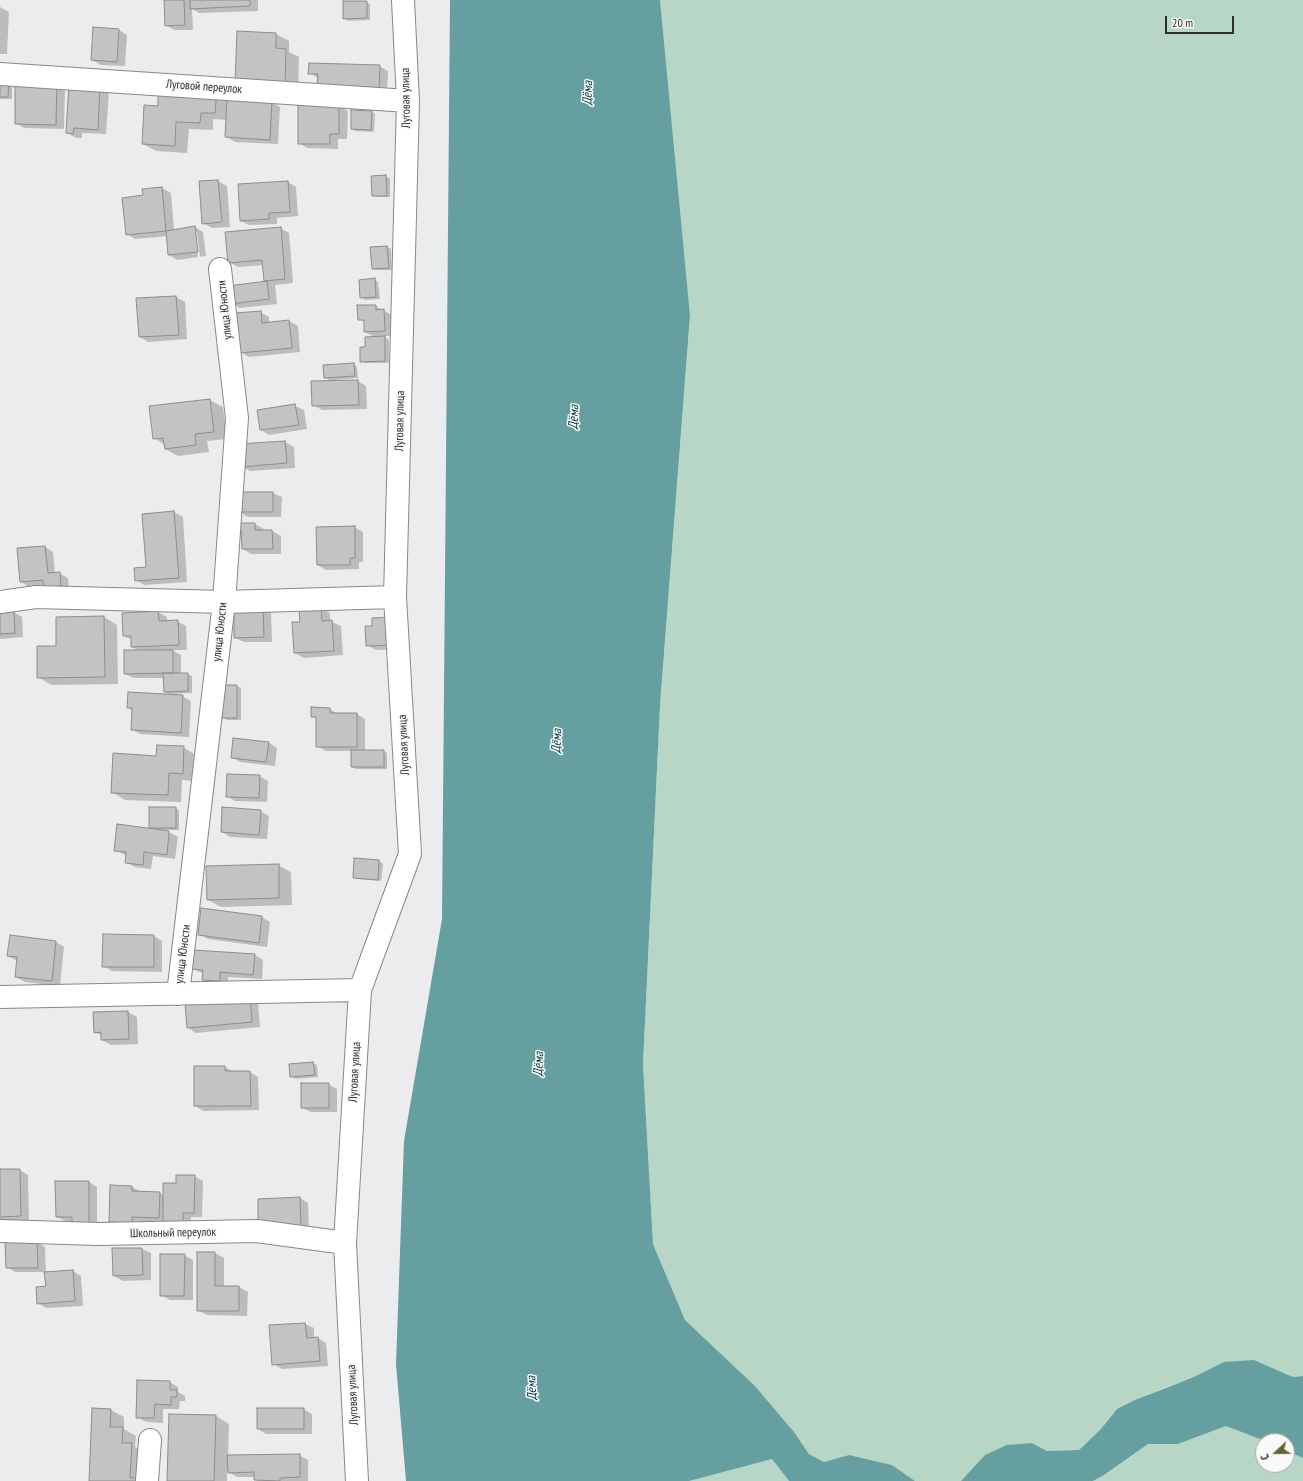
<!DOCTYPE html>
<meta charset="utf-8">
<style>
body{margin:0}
#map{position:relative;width:1303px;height:1481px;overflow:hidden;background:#ebeced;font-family:"PT Sans Narrow",sans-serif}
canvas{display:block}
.north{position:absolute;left:1255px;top:1433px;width:40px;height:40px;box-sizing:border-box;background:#f9f9fa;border:1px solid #a8a8a8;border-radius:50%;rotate:248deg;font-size:11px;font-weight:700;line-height:16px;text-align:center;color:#2e2e2e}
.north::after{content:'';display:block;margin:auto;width:14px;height:18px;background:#656430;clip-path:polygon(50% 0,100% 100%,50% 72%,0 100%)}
.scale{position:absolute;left:1165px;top:16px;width:69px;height:18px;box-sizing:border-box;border:2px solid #2e2e2e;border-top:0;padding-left:5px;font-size:12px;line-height:14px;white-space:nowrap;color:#2e2e2e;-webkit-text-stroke:3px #f9f9fa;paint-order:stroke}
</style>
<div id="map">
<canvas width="1303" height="1481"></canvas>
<div class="north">С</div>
<div class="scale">20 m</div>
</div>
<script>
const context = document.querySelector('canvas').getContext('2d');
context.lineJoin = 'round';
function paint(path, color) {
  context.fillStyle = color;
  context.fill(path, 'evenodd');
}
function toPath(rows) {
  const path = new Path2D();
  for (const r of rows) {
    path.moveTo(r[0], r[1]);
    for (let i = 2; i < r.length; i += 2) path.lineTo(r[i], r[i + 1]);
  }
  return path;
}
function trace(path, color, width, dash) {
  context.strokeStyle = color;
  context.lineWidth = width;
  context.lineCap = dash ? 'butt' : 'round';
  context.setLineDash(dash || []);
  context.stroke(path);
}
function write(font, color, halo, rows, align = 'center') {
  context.font = font + ' "PT Sans Narrow",sans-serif';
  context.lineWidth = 3;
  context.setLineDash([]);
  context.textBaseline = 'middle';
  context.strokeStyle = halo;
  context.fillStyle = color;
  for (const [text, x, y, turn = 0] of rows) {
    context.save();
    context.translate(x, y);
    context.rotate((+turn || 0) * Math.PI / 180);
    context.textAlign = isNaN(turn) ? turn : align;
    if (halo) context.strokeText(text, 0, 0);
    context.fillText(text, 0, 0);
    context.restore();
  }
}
paint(toPath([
 [660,0,1303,0,1303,1376,1293,1377,1254,1360,1166,1387,1117,1409,1101,1429,1079,1450,1047,1451,1032,1443,985,1455,961,1481,915,1481,892,1465,849,1455,824,1462,809,1454,794,1432,755,1386,685,1320,653,1244,643,1064,660,705,690,315],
 [1226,1426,1265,1441,1263,1441,1263,1465,1287,1465,1287,1451,1303,1458,1303,1481,1093,1481,1104,1475,1148,1444,1178,1444],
 [772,1459,789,1481,689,1481,719,1472]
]), '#b8d6c5');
paint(toPath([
 [450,0,660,0,690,315,660,705,643,1064,653,1244,685,1320,755,1386,794,1432,809,1454,824,1462,849,1455,892,1465,915,1481,789,1481,772,1459,689,1481,406,1481,396,1364,404,1141,442,919],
 [1254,1360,1293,1377,1303,1376,1303,1458,1287,1451,1287,1441,1265,1441,1226,1426,1178,1444,1148,1444,1104,1475,1093,1481,961,1481,985,1455,1007,1445,1032,1443,1047,1451,1079,1450,1101,1429,1117,1409,1135,1400,1194,1377,1224,1362]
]), '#659f9f');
paint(toPath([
 [165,0,258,0,258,11,199,13,192,9,193,30,174,30,166,25],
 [366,2,370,4,370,20,348,21,344,18],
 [0,7,9,12,7,54,0,54],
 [119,30,127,35,125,66,101,65,92,60],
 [276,34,289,41,289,52,299,57,298,91,236,82],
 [379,66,388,71,387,93,319,79,310,73],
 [0,79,12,82,12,99,0,99],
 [31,81,65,87,64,129,24,128,16,123],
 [70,84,109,90,106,134,82,133,82,138,76,138,67,133],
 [159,95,271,102,280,107,278,144,235,142,226,137,227,120,213,119,213,130,189,129,187,153,156,151,143,144,158,107],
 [339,106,348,111,347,139,338,139,338,149,307,148,299,143],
 [372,112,375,114,374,132,355,131,352,129],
 [386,176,390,179,390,197,377,197,373,195,372,177],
 [218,181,227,186,230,227,212,228,203,223],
 [288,182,296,187,298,216,277,218,277,224,249,225,241,221],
 [162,188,171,193,174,230,195,227,203,232,206,256,177,260,169,255,168,236,135,239,127,234,144,196,143,190],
 [195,232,197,232,200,257,198,257],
 [280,228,289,233,293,283,275,285,277,304,240,308,231,303,266,282,264,265,238,267,229,262],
 [387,247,391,249,392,270,376,270,372,268],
 [374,279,378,282,380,299,365,300,361,297],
 [176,297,185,302,187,339,148,342,140,337,138,299],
 [375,306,392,315,394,336,383,336,389,340,389,363,365,363,361,361,366,348,375,337,365,332,365,322,359,319],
 [260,312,269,317,269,323,289,321,298,326,300,352,249,357,241,352],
 [354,364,357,367,358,378,335,380,335,381,358,381,366,386,367,409,322,410,313,405,332,381,325,378],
 [210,400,223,407,227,439,207,441,209,452,178,456,165,449,165,445,154,438,150,407],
 [295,406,304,410,307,429,269,435,261,430,258,411],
 [285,442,294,447,295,468,250,471,241,466,239,445],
 [239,493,273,493,282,497,281,517,248,517,239,512],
 [174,512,183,517,187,582,144,585,136,580,147,568,143,515],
 [238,524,255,524,264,529,264,531,272,531,281,536,281,554,251,554,243,549,243,532,238,529],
 [354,527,363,532,363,562,359,562,359,569,326,570,318,565],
 [45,547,53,552,55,574,59,573,68,578,69,591,45,585,29,587,21,582],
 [263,607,271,612,272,642,244,642,235,638],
 [321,608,330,613,330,621,341,626,343,655,304,658,295,653,301,623],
 [13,612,22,617,23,637,0,639,0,613],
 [158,612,167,617,167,621,177,621,186,626,187,650,172,650,181,655,181,674,188,674,192,676,192,693,168,694,164,691,164,678,134,678,125,674,140,651,132,647,132,640,124,636,123,614],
 [104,617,117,625,118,684,51,685,38,677,57,647],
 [366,627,400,649,376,650,367,645],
 [237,686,241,688,241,720,227,720,223,718],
 [182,696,191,701,189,737,140,734,132,729,133,711,128,708],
 [330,709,338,714,357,714,365,719,365,751,383,751,387,753,387,769,356,769,352,767,352,751,326,751,317,746,317,719,312,716],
 [269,743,277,748,275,766,240,762,232,757],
 [183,747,196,755,195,781,182,780,181,802,125,800,112,792,157,757],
 [259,776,268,781,267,802,235,801,227,796],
 [175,808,179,810,179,830,163,830,163,831,169,832,178,837,175,859,153,856,151,869,135,867,126,862,127,856,115,850,155,830,150,827],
 [260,811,269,816,267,839,230,837,222,832],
 [355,859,379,861,383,864,381,881,357,879,354,877],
 [278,865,291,872,292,905,221,907,208,900],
 [262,917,270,922,267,947,208,939,199,934],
 [154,936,162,941,162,972,112,971,103,966],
 [56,942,64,947,60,986,25,982,16,977,17,961,8,956],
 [255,955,263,960,262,979,228,977,228,985,212,984,203,979,204,974,193,969],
 [250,998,258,1003,260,1027,196,1033,188,1028],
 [128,1012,137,1017,138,1044,111,1045,102,1040,102,1036,95,1032,94,1013],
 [313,1063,317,1065,318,1077,295,1079,291,1076,290,1065],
 [225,1067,234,1072,250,1072,258,1077,259,1110,203,1111,195,1106],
 [328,1084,337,1089,337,1112,311,1112,302,1108],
 [0,1170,20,1170,28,1175,29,1221,0,1221],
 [194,1176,203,1181,202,1217,191,1217,191,1230,164,1222,141,1222,140,1227,119,1226,110,1221,132,1187,141,1192,159,1193,164,1195,177,1184],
 [89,1182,97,1187,97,1230,73,1221,65,1221,57,1217],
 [300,1198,308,1203,309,1231,268,1233],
 [37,1242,45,1247,46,1273,73,1271,81,1276,83,1306,46,1308,38,1303,47,1287,45,1272,15,1272,7,1267],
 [142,1249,151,1253,151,1280,123,1281,114,1276],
 [198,1253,215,1253,224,1258,224,1287,239,1287,248,1292,247,1316,207,1315,198,1310],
 [184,1255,193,1260,193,1300,170,1300,161,1295],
 [305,1324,314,1328,314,1338,318,1338,326,1343,328,1366,282,1369,273,1364,270,1326],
 [169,1382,178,1387,178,1392,185,1396,185,1401,180,1401,179,1409,163,1409,163,1423,146,1422,137,1417],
 [93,1409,111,1410,124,1417,124,1429,136,1436,135,1447,144,1452,147,1481,90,1481],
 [303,1409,312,1414,312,1434,266,1434,258,1429],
 [216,1416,229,1424,228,1456,299,1455,308,1460,308,1481,257,1481,255,1477,237,1477,227,1471,227,1481,168,1481]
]), '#0003');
const building = toPath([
 [164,0,184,0,185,25,165,26,164,0],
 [190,0,250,0,250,6,190,9,190,0],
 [343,1,367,1,367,18,343,19,343,1],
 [93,27,119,29,117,62,91,60,93,27],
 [237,31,276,33,276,48,286,49,285,85,235,82,237,31],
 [309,63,380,65,379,88,317,87,318,74,308,74,309,63],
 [0,78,9,78,8,97,0,97,0,78],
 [57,81,56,125,15,124,15,85,57,81],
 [69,83,100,85,98,130,74,128,73,134,66,133,69,83],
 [217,90,215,113,201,113,200,123,176,122,175,146,142,144,144,105,158,106,158,94,217,90],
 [227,98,272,101,270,140,225,137,227,98],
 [298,105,339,105,339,134,330,134,330,144,298,144,298,105],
 [351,110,372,111,371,130,351,129,351,110],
 [386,175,387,196,372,196,371,176,386,175],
 [218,180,222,222,202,224,199,181,218,180],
 [288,181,290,212,269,213,269,219,240,221,238,184,288,181],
 [162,187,166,231,126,235,122,198,143,195,142,189,162,187],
 [195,226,198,252,168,255,166,231,195,226],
 [281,227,285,279,264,281,262,260,228,263,225,232,281,227],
 [387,246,389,268,372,269,370,247,387,246],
 [375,278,376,297,360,298,359,280,375,278],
 [267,281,269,299,230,304,228,286,267,281],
 [176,296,179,335,139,337,136,298,176,296],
 [357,305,376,305,376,310,384,309,385,331,364,332,364,320,358,320,357,305],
 [261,311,262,323,289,320,292,348,240,353,236,313,261,311],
 [385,336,385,361,360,362,360,347,365,347,365,337,385,336],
 [354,363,355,376,324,378,323,365,354,363],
 [358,380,359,405,312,406,311,381,358,380],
 [210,399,214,432,195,434,196,445,165,449,163,438,153,439,149,406,210,399],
 [295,404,299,425,260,430,257,410,295,404],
 [285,441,287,463,240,467,238,444,285,441],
 [238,492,273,492,273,512,238,512,238,492],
 [174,511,179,578,135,581,134,568,146,567,142,514,174,511],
 [237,523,255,523,255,530,272,530,273,549,242,549,241,530,237,529,237,523],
 [355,526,355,558,350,558,350,565,317,565,316,527,355,526],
 [45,546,48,573,60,572,61,586,44,588,43,580,20,582,17,548,45,546],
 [263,606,264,637,234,638,234,607,263,606],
 [321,607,322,621,332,620,334,651,294,653,292,622,300,622,299,609,321,607],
 [14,611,15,633,0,634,0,612,14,611],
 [158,611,159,621,178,620,179,645,131,647,131,636,123,636,122,613,158,611],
 [104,616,105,677,37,678,37,646,56,646,56,617,104,616],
 [390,617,391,645,366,646,365,626,372,626,372,618,390,617],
 [124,650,173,650,173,673,124,674,124,650],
 [163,673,188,673,188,691,164,692,163,673],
 [222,685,237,685,237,718,222,718,222,685],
 [128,692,183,695,181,733,131,730,132,708,127,708,128,692],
 [311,707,330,708,330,713,357,713,357,747,316,747,316,717,311,717,311,707],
 [233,738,269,742,266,762,231,758,233,738],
 [157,745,184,746,183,774,169,773,168,795,111,793,113,753,156,756,157,745],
 [351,750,384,750,384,767,351,767,351,750],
 [227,774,260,775,259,798,226,797,227,774],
 [149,807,176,807,176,828,149,828,149,807],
 [222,807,261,810,259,835,221,832,222,807],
 [117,824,169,831,167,855,144,852,143,865,125,863,126,852,114,851,117,824],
 [354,858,379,860,378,880,353,878,354,858],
 [279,864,279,898,207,900,206,866,279,864],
 [201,908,262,916,259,943,198,935,201,908],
 [103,934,154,935,154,967,102,967,103,934],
 [10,935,56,941,52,981,15,977,17,957,7,956,10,935],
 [193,950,255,954,253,975,220,972,220,981,202,980,203,970,192,969,193,950],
 [250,997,252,1022,187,1028,185,1003,250,997],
 [128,1011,129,1039,101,1040,101,1032,94,1033,93,1012,128,1011],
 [313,1062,315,1075,290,1077,289,1064,313,1062],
 [194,1066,225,1066,225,1071,250,1071,251,1106,194,1106,194,1066],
 [301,1083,329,1083,329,1108,301,1108,301,1083],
 [0,1169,20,1169,21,1216,0,1217,0,1169],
 [176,1175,195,1175,194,1213,183,1213,183,1226,163,1226,163,1183,176,1183,176,1175],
 [55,1181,89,1181,89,1225,72,1226,72,1217,56,1217,55,1181],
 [110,1185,132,1186,132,1191,160,1192,159,1218,132,1217,132,1223,109,1222,110,1185],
 [300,1197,301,1227,258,1228,258,1199,300,1197],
 [37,1241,38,1268,6,1268,5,1242,37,1241],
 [112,1248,142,1248,143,1275,113,1276,112,1248],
 [197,1252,215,1252,215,1286,239,1286,239,1311,197,1311,197,1252],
 [160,1254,185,1254,184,1296,160,1296,160,1254],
 [73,1270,75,1301,37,1304,36,1287,46,1286,44,1272,73,1270],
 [305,1323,307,1338,318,1337,320,1361,272,1365,269,1325,305,1323],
 [137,1380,170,1381,170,1390,177,1390,177,1397,171,1397,171,1405,155,1404,154,1418,136,1418,137,1380],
 [92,1408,111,1409,110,1427,123,1427,122,1443,132,1443,130,1478,145,1478,144,1481,89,1481,92,1408],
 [257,1408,304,1408,304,1429,257,1429,257,1408],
 [169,1414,216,1415,214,1481,167,1481,169,1414],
 [300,1454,300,1477,280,1478,280,1481,254,1480,254,1472,228,1473,227,1455,300,1454]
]);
paint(building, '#c4c3c3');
trace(building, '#8e8c8d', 1);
const minor = toPath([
 [0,74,408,101],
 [0,602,36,597,224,602,395,597],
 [178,994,224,602,237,418,220,269],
 [0,997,360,990],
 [0,1231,98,1234,257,1231,345,1243],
 [147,1481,150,1440],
 [357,1481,345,1243,360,990,410,854,395,597,408,101,403,0]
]);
trace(minor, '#878889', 24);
trace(minor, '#fff', 22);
write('12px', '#2e2e2e', '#f9f9fa', [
 ["Луговой переулок",204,87,4],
 ["Луговая улица",406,98,-91],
 ["улица Юности",225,310,-96],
 ["Луговая улица",400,421,-89],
 ["улица Юности",220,632,-84],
 ["Луговая улица",404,745,-93],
 ["улица Юности",183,954,-83],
 ["Луговая улица",355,1072,-87],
 ["Школьный переулок",173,1233,-1],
 ["Луговая улица",353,1395,-93]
]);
write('italic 13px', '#003b3c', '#f9f9fa', [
 ["Дёма",588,93,-88],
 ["Дёма",574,417,-87],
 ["Дёма",557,741,-87],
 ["Дёма",539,1064,-87],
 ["Дёма",532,1388,-92]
]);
</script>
